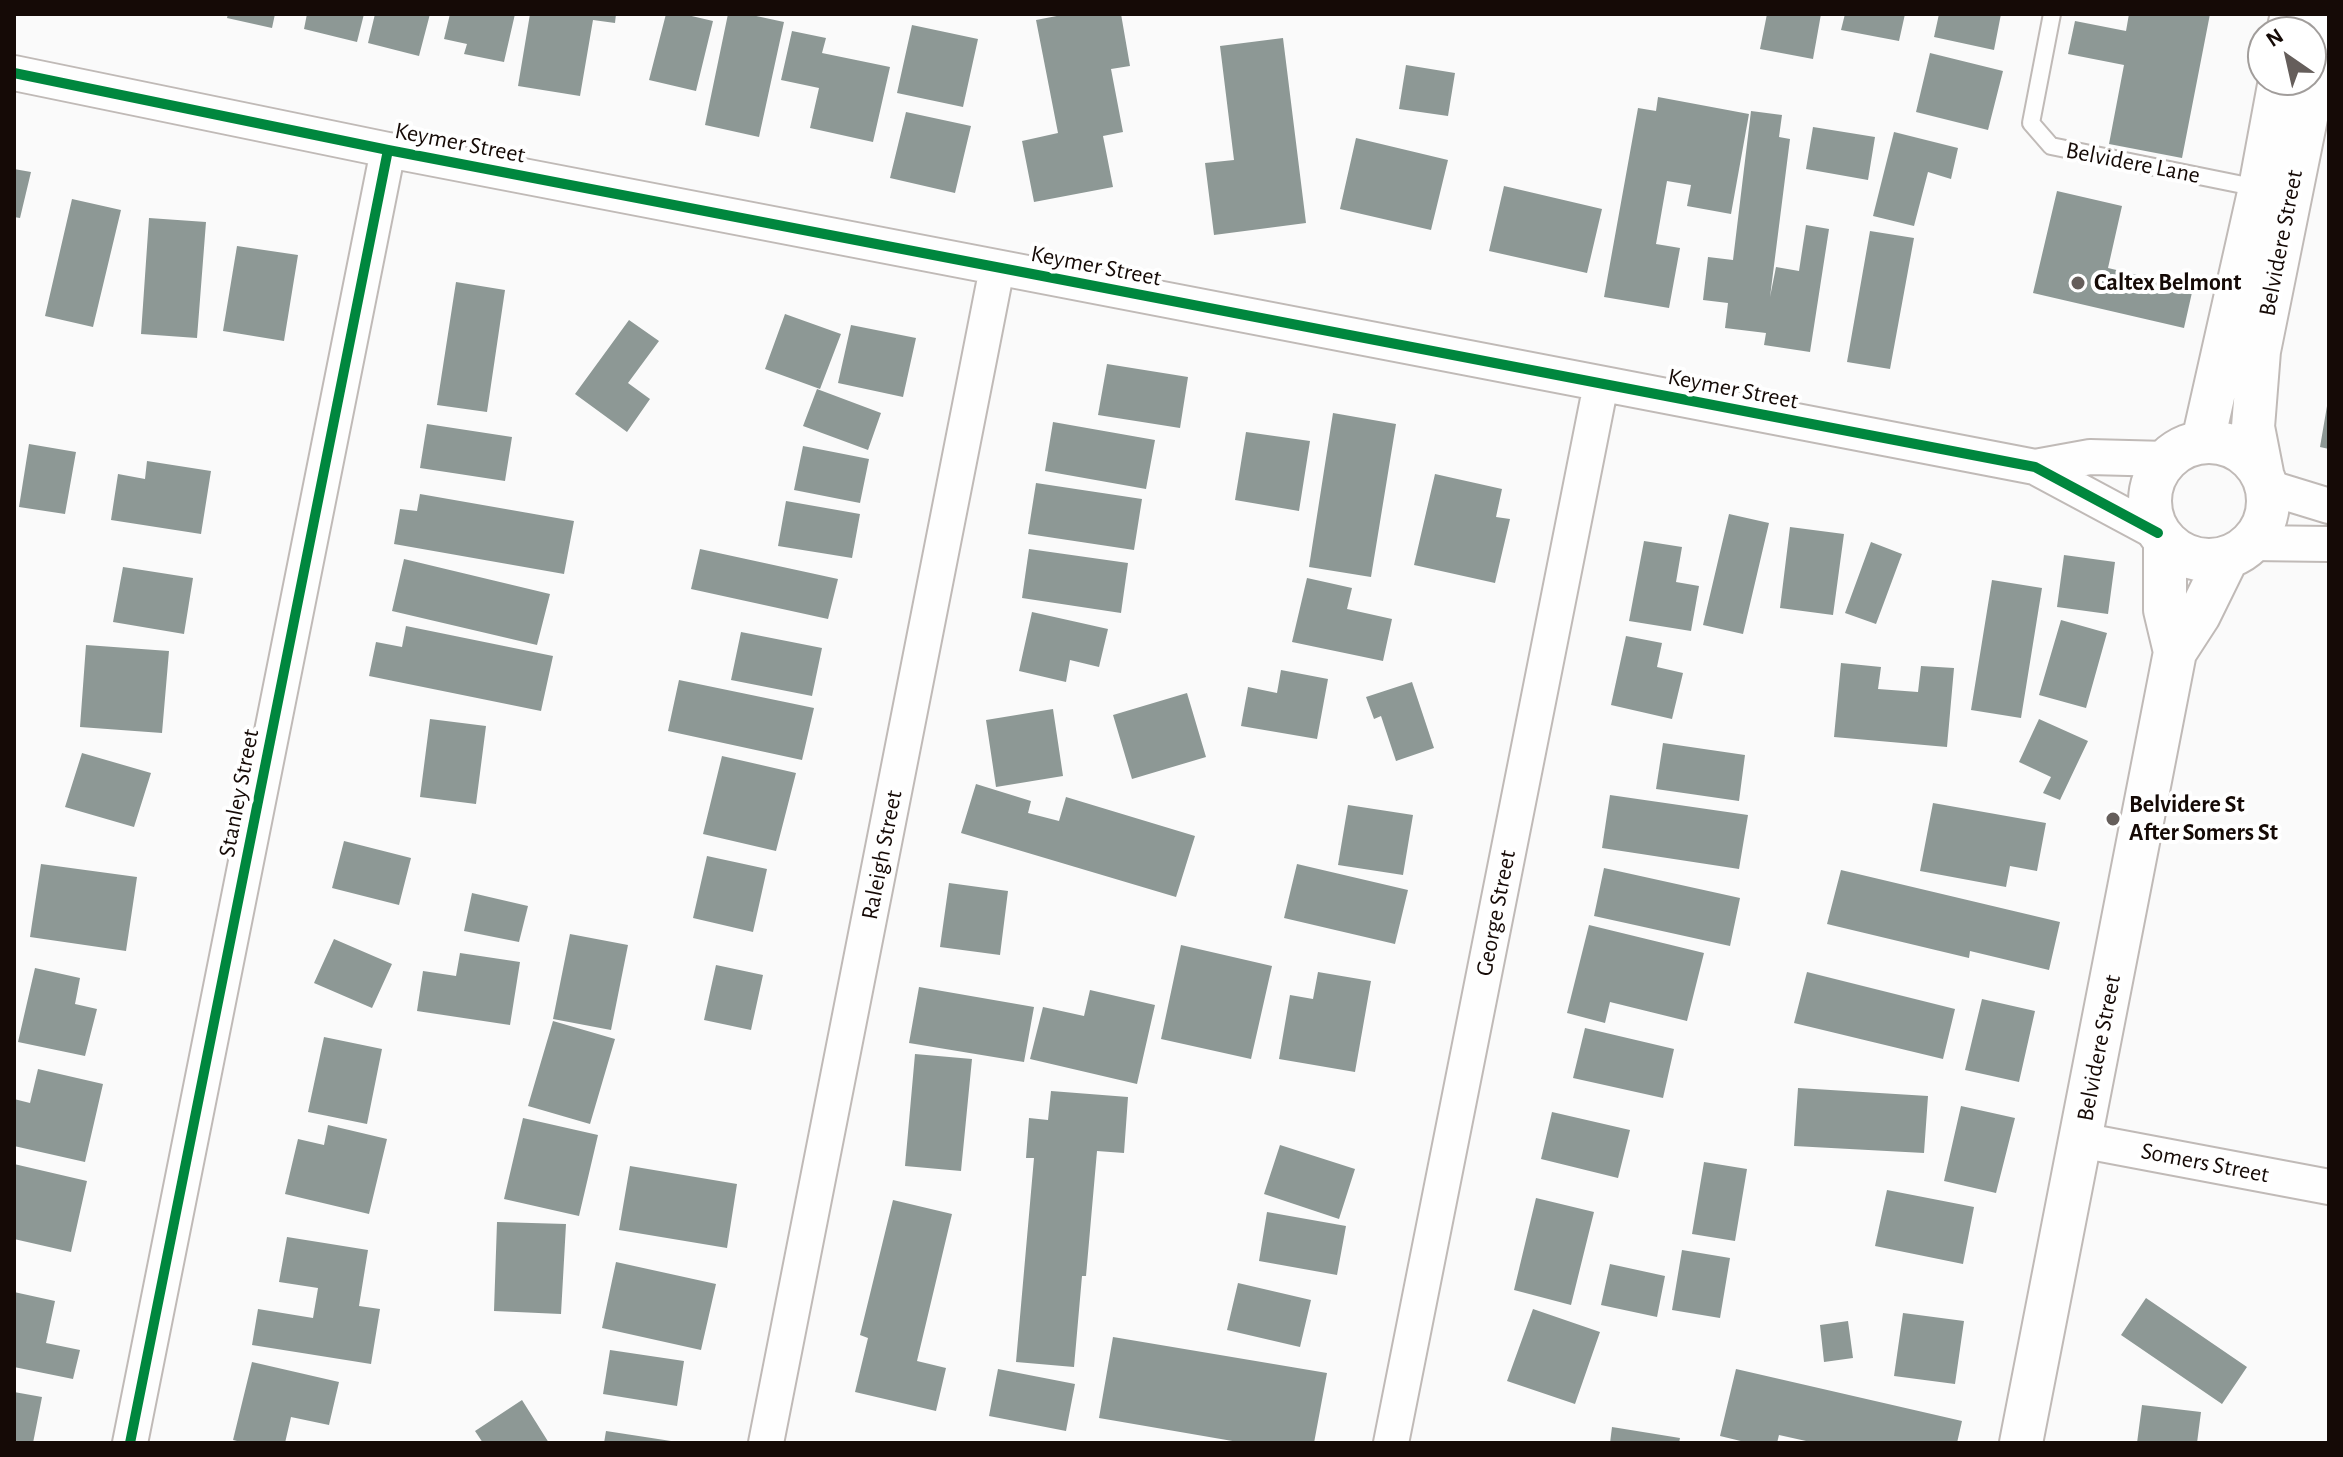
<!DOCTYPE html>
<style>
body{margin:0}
#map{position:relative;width:2343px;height:1457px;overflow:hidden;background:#fafafa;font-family:"Alegreya Sans",sans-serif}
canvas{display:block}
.frame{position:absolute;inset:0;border:16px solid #150a06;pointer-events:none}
.north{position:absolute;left:2247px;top:16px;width:80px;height:80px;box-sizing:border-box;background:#fff;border:2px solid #a19d9b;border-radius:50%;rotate:326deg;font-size:22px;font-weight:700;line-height:32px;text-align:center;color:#150a06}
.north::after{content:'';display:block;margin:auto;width:28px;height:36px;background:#655e5b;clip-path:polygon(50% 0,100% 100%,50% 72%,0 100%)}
</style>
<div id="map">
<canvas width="2343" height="1457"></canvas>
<div class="frame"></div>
<div class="north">N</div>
</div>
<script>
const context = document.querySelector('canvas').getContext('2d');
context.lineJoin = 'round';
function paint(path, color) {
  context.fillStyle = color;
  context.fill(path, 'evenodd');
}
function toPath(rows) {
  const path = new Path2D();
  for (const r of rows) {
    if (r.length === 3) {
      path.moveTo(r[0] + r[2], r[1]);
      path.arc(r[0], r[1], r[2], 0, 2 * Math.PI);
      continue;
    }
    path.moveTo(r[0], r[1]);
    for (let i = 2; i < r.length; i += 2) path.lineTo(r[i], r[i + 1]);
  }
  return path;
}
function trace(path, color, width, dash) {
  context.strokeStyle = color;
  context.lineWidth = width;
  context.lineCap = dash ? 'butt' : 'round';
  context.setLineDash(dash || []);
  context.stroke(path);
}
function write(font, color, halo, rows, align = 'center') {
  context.font = font + ' "Alegreya Sans",sans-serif';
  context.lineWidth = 8;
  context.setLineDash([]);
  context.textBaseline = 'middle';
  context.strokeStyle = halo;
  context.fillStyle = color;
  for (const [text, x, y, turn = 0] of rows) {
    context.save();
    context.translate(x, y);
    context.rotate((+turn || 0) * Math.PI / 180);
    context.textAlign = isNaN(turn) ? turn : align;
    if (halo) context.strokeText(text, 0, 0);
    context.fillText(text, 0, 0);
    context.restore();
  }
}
paint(toPath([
 [228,14,275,14,272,28,227,18],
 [307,14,364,14,357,42,304,29],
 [375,14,430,14,419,56,368,43],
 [450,14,515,14,504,62,464,54,467,44,444,39],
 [530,14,616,14,615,23,593,20,580,96,518,86],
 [666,14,683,14,713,21,696,91,649,80],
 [728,14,747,14,784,22,759,137,705,125],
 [1067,14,1121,14,1130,66,1111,69,1123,132,1103,136,1113,187,1034,202,1022,141,1058,133,1036,20],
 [1767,14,1821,14,1813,59,1760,49],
 [1845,14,1905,14,1899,41,1841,30],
 [1939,14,2001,14,1994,50,1934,37],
 [2129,14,2210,14,2182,158,2109,144,2124,65,2068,54,2075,21,2126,31],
 [912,25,978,39,963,107,897,93],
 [792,31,826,38,822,53,890,67,873,142,810,128,819,88,781,80],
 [1283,38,1306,223,1214,235,1205,163,1234,160,1220,46],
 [1930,53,2003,71,1988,130,1916,112],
 [1406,65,1455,73,1448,116,1399,109],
 [1658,97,1749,114,1731,214,1687,206,1691,185,1667,181,1656,244,1680,248,1669,308,1604,297,1638,108,1656,111],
 [1751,111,1782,115,1779,137,1790,139,1770,297,1776,267,1799,271,1806,225,1829,229,1810,352,1764,345,1766,333,1725,328,1728,303,1703,300,1708,257,1733,260],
 [906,112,971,126,955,193,890,178],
 [1813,127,1875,137,1868,180,1806,169],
 [1894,132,1958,148,1951,179,1928,172,1914,226,1873,216],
 [1356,138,1448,160,1431,230,1340,209],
 [14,169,31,172,20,218,14,217],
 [1504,186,1602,209,1587,273,1489,251],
 [2057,191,2122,206,2108,268,2193,288,2184,328,2033,293],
 [72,199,121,210,93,327,45,316],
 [149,218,206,222,197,338,141,334],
 [1870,231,1914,238,1890,369,1847,362],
 [237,246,298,255,284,341,223,331],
 [456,282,505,290,487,412,437,405],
 [785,314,841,334,820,389,765,369],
 [629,320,659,341,628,383,650,399,627,432,575,394],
 [851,325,916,338,903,397,838,383],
 [1107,364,1188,377,1180,428,1098,415],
 [817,389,881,413,868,450,803,426],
 [2327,406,2329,406,2329,449,2320,447],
 [1333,413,1396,424,1371,577,1309,567],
 [1053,422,1155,440,1146,489,1045,471],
 [427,424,512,437,505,481,420,468],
 [1246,432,1310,441,1299,511,1235,500],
 [29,444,76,452,65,514,19,507],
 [803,446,869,459,860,503,794,490],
 [147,461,211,471,201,534,111,520,118,474,145,479],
 [1435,474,1502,489,1496,517,1510,519,1495,583,1414,565],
 [1036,483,1142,499,1134,550,1028,534],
 [420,494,574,521,564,574,394,544,400,509,417,511],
 [786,501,860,514,852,558,778,546],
 [1729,514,1769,523,1743,634,1703,625],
 [1790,527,1844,534,1833,615,1780,608],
 [1644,541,1682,547,1676,582,1699,586,1691,631,1629,621],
 [1871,542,1902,554,1876,624,1845,613],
 [700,549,838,579,828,619,691,589],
 [1029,549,1128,563,1121,613,1022,598],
 [2064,555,2115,562,2108,614,2057,607],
 [404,559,550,594,537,645,392,611],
 [123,567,193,578,184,634,113,622],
 [1307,578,1352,588,1347,609,1392,619,1383,661,1292,642],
 [1992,580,2042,588,2021,718,1971,710],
 [1032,612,1108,629,1099,667,1070,660,1066,682,1019,671],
 [2061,620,2107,633,2086,708,2039,695],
 [406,626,553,656,541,711,369,676,376,642,402,647],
 [741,632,822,648,812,696,731,680],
 [1626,636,1662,643,1657,667,1683,673,1672,719,1611,705],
 [86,645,169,651,162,733,80,727],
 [1841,663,1881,667,1878,689,1918,692,1921,666,1954,668,1947,747,1834,737],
 [1281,670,1328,679,1317,739,1241,726,1248,687,1277,693],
 [679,680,814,708,802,760,668,731],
 [1412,682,1434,748,1396,761,1381,716,1374,719,1366,697],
 [1187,693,1206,757,1132,779,1113,715],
 [1053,709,1063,776,996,787,986,720],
 [430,719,486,726,476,804,420,797],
 [2039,719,2088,741,2060,800,2043,793,2051,777,2019,762],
 [1663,743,1745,755,1739,801,1656,789],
 [82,753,151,773,134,827,65,807],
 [722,756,796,773,776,851,703,834],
 [976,784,1031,801,1028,813,1059,821,1066,797,1195,836,1176,897,961,833],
 [1610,795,1748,815,1739,869,1602,848],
 [1933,803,2046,823,2037,871,2010,866,2006,887,1920,871],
 [1348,805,1413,815,1403,875,1338,865],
 [344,841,411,858,399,905,332,888],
 [707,856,767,869,753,932,693,918],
 [41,864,137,877,126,951,30,937],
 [1297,864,1408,890,1395,944,1284,918],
 [1604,868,1740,898,1730,946,1594,916],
 [1841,870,2060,922,2049,970,1970,951,1969,958,1827,924],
 [949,883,1008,891,1000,955,940,947],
 [472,893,528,906,519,942,464,931],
 [1589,925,1704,953,1687,1021,1610,1002,1605,1023,1567,1013],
 [570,934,628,945,611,1030,553,1019],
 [334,939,392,964,372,1008,314,983],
 [1181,945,1272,966,1251,1059,1161,1039],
 [460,953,520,962,510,1025,417,1011,423,971,456,976],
 [716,965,763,975,751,1030,704,1020],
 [35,968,80,978,75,1004,97,1009,85,1056,18,1042],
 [1318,972,1371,981,1355,1072,1279,1059,1290,995,1313,999],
 [1807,972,1955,1009,1943,1059,1794,1023],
 [919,987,1034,1007,1024,1062,909,1043],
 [1090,990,1155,1005,1137,1084,1030,1059,1043,1007,1084,1016],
 [1982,999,2035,1011,2019,1082,1965,1070],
 [553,1021,615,1039,590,1124,528,1106],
 [1585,1028,1674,1049,1663,1098,1573,1078],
 [324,1037,382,1049,367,1124,308,1112],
 [915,1054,972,1059,961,1171,905,1166],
 [38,1069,103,1084,85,1162,14,1146,14,1099,30,1103],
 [1798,1088,1928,1096,1924,1153,1794,1146],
 [1051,1091,1128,1097,1124,1153,1097,1151,1086,1276,1082,1276,1074,1367,1016,1362,1034,1158,1026,1158,1029,1118,1048,1120],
 [1961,1106,2015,1118,1996,1193,1944,1181],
 [1552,1112,1630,1130,1618,1178,1541,1159],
 [523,1118,598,1135,579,1216,504,1199],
 [328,1125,387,1139,369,1214,285,1194,298,1139,324,1145],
 [1280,1145,1355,1169,1339,1219,1264,1194],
 [1704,1162,1747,1169,1735,1241,1692,1234],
 [14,1164,87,1181,71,1252,14,1239],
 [630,1166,737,1184,727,1248,619,1230],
 [1887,1190,1974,1207,1963,1264,1875,1246],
 [1536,1198,1594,1212,1571,1305,1514,1290],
 [893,1200,952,1214,917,1361,946,1368,936,1411,855,1392,868,1338,860,1335],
 [1267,1212,1346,1226,1337,1275,1259,1261],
 [497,1222,566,1224,561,1314,494,1311],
 [287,1237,368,1250,359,1306,380,1309,371,1364,252,1345,258,1309,313,1318,318,1288,279,1282],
 [1682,1250,1730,1258,1720,1318,1672,1310],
 [616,1262,716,1284,701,1350,602,1328],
 [1610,1264,1665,1276,1657,1317,1601,1305],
 [1238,1283,1311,1300,1300,1347,1227,1330],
 [14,1292,55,1301,46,1343,80,1350,73,1379,14,1367],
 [2146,1298,2247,1367,2222,1404,2121,1335],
 [1533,1309,1600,1332,1575,1404,1507,1381],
 [1903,1313,1964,1321,1955,1384,1894,1376],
 [1848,1321,1853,1358,1824,1362,1820,1325],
 [1113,1337,1327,1373,1314,1443,1244,1443,1099,1418],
 [610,1350,684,1361,677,1406,603,1394],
 [252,1362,339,1382,329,1425,291,1417,285,1443,245,1443,233,1440],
 [998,1369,1075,1384,1066,1431,989,1416],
 [1736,1369,1962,1421,1957,1443,1815,1443,1779,1435,1777,1443,1749,1443,1720,1436],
 [14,1392,42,1397,33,1443,14,1442],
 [522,1400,549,1443,483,1443,475,1431],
 [2142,1405,2201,1412,2197,1443,2137,1443],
 [1612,1427,1680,1438,1679,1443,1610,1443],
 [606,1431,671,1441,671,1443,604,1443]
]), '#8d9895');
const service = toPath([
 [2052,14,2031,123,2051,146,2258,188]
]);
const minor = toPath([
 [14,73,388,150,2035,467,2158,533],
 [2035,467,2090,457,2167,459],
 [2267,487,2329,506],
 [2252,543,2329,544],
 [2080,1140,2329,1187],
 [130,1443,388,150],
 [766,1443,997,268],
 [1391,1443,1601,384]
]);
const tertiary = toPath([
 [2288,32,2292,14],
 [2203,441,2260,188,2280,80],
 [2209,501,59],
 [2262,473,2253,427,2259,351,2327,14],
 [2165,542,2165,610,2175,652],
 [2021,1443,2175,652,2199,615,2227,558]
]);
trace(service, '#c0bab7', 20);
trace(minor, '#c0bab7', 38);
trace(tertiary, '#c0bab7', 46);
trace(service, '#fefefe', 16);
trace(minor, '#fefefe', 34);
trace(tertiary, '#fefefe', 42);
trace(toPath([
 [14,73,388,150,2035,467,2158,533],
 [130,1443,388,150]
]), '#00873e', 10);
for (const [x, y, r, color] of [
 [2078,283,8,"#655e5b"],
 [2113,819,8,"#655e5b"]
]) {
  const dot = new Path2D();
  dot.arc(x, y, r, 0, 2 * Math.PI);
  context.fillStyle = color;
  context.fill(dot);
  trace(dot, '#fff', 3);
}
write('24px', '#150a06', '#fff', [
 ["Keymer Street",460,143,11],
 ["Belvidere Lane",2133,163,11],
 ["Belvidere Street",2281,243,-79],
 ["Keymer Street",1096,266,11],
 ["Keymer Street",1733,389,11],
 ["Stanley Street",239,793,-79],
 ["Raleigh Street",882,855,-79],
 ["George Street",1496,913,-79],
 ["Belvidere Street",2099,1048,-79],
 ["Somers Street",2205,1163,11]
]);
write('bold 24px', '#150a06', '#fff', [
 ["Caltex Belmont",2094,283],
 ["Belvidere St",2129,805],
 ["After Somers St",2129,833]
], 'left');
</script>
